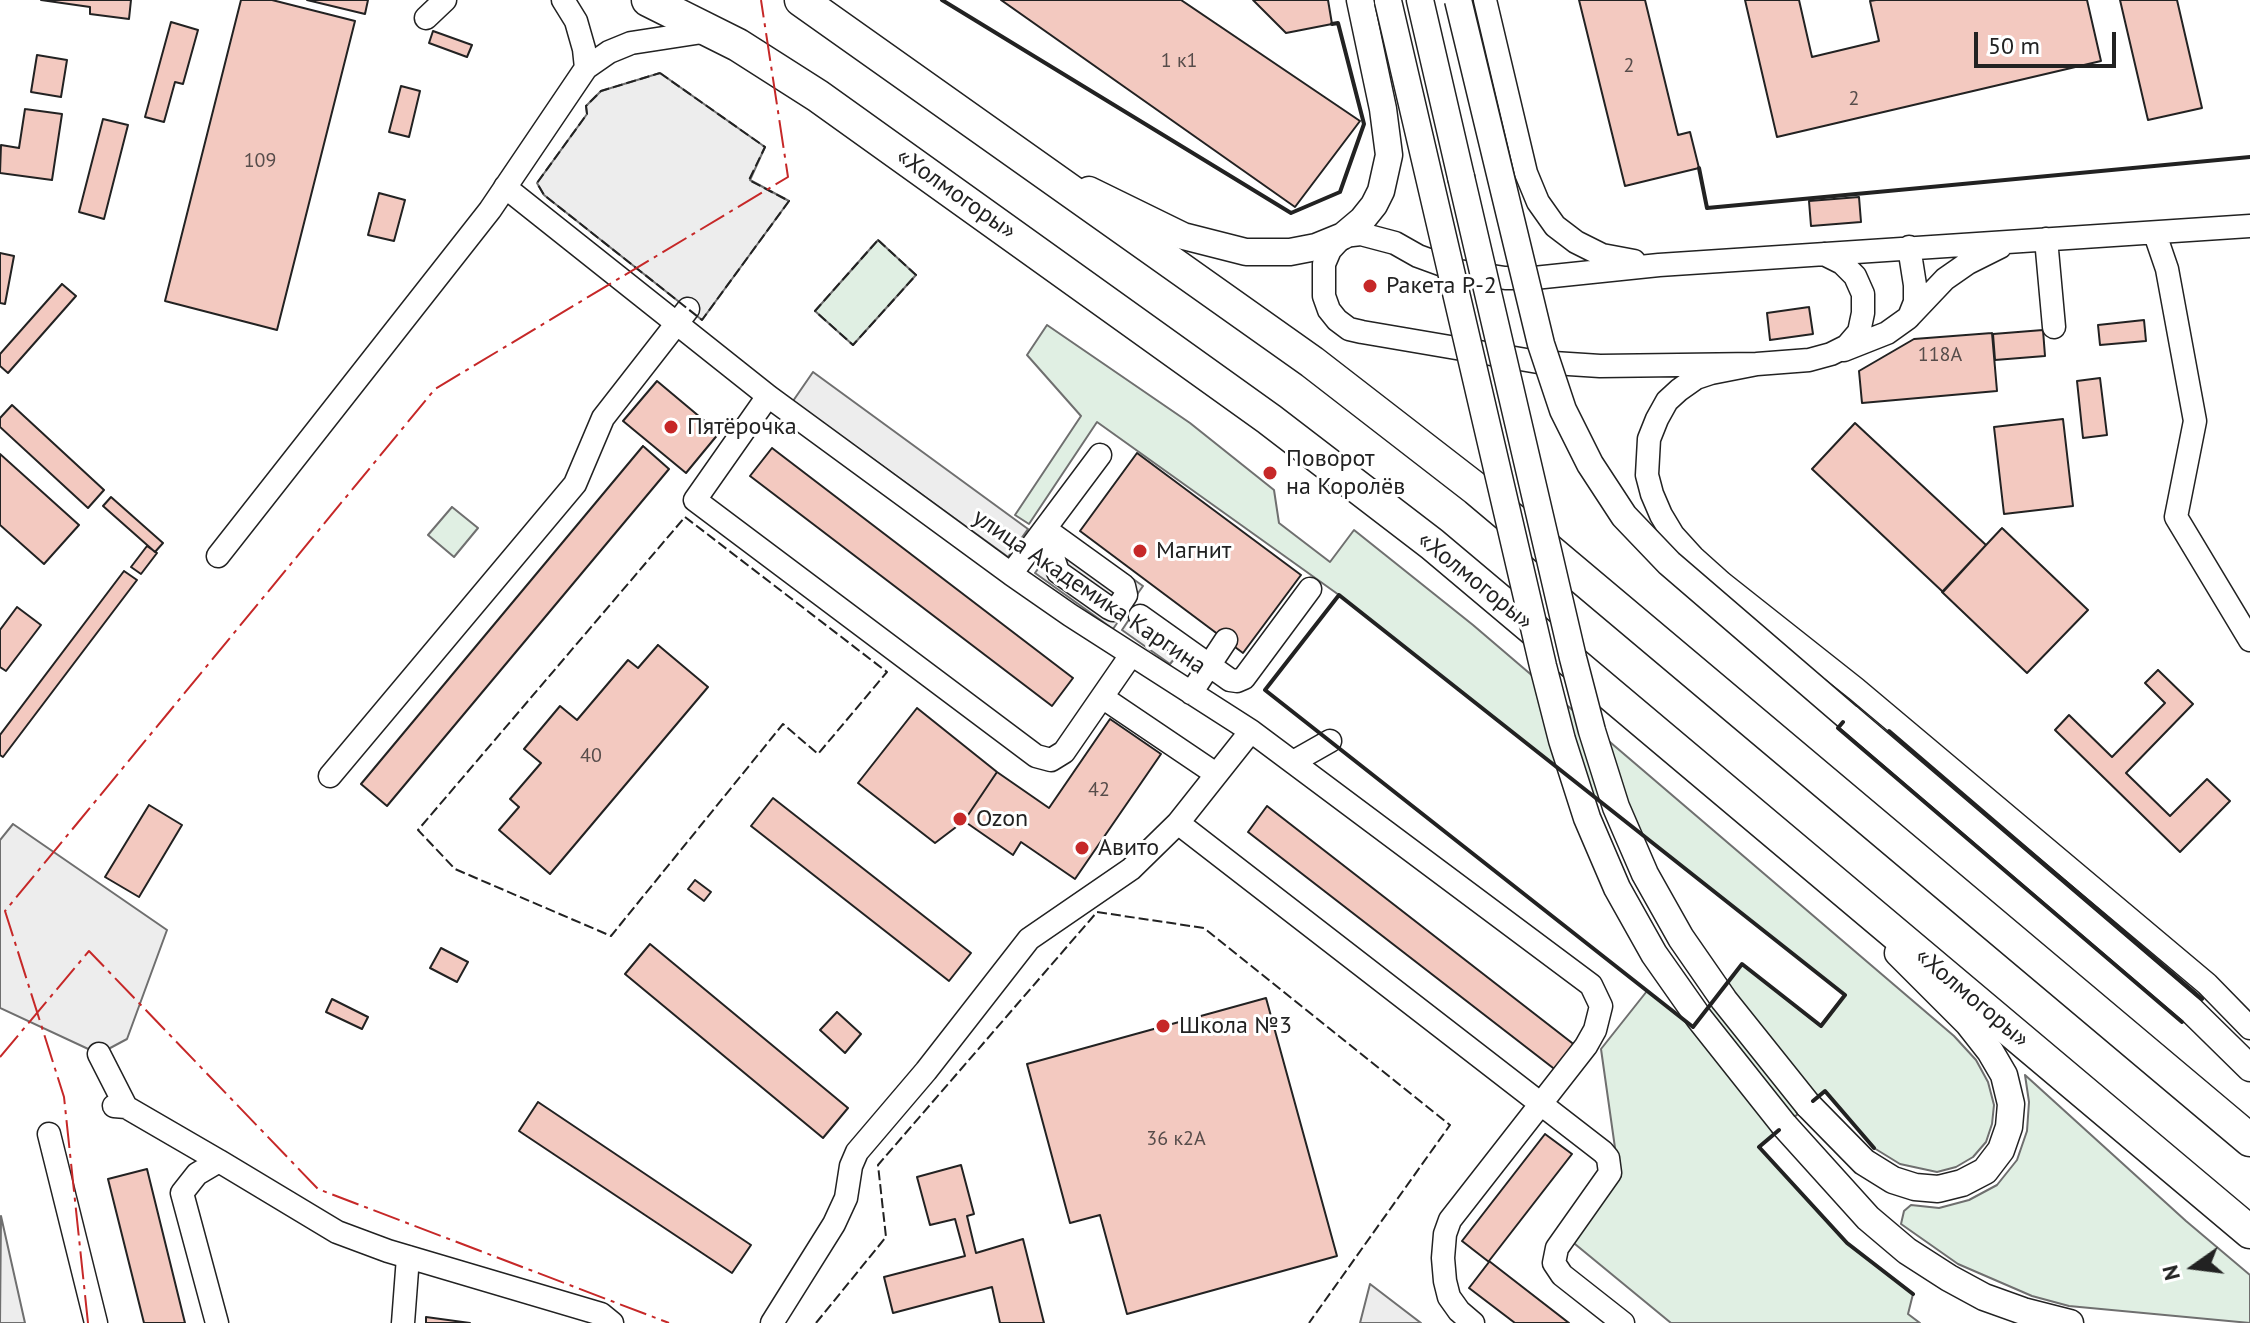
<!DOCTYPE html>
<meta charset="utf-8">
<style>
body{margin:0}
#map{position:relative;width:2250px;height:1323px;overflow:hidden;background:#fff;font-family:"PT Sans",sans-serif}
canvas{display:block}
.north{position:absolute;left:2154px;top:1227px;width:80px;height:80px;-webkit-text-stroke:6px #fff;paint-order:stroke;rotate:256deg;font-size:22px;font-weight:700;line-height:32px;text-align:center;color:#222}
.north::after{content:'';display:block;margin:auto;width:28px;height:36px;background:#222;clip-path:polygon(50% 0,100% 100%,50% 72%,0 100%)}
.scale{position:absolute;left:1974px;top:32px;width:142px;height:36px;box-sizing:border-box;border:4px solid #222;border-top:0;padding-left:10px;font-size:24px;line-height:28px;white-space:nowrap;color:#222;-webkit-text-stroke:6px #fff;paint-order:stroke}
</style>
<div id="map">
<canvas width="2250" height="1323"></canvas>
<div class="north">N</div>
<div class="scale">50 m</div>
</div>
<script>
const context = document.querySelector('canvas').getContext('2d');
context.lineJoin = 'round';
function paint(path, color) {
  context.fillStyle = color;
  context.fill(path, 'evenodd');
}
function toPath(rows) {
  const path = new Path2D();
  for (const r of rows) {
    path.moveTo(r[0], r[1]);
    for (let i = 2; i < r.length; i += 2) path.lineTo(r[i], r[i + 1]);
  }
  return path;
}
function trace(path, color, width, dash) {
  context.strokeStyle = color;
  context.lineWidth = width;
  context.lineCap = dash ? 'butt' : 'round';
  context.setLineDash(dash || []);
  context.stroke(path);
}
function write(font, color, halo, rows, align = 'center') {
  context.font = font + ' "PT Sans",sans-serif';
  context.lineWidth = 6;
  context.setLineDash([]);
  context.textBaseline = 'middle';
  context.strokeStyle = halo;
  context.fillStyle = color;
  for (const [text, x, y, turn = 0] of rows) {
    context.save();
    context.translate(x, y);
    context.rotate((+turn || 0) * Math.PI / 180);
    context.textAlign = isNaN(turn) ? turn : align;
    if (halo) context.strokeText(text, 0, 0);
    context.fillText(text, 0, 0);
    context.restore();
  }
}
const green = toPath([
 [878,240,916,275,853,345,815,311,878,240],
 [1047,325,1190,423,1274,490,1279,523,1330,562,1354,530,1473,625,1954,1036,1976,1060,1988,1082,1994,1105,1992,1124,1986,1142,1973,1157,1956,1167,1937,1172,1900,1164,1874,1148,1825,1091,1759,1147,1847,1243,1913,1294,1908,1314,1920,1323,1671,1323,1564,1235,1618,1169,1601,1049,1647,991,1693,1027,1742,964,1820,1026,1845,995,1339,595,1097,422,1029,524,1015,515,1081,416,1027,355,1047,325],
 [452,507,478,528,454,557,428,535,452,507],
 [2025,1075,2186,1221,2250,1275,2250,1323,2069,1306,2032,1296,1958,1264,1901,1224,1904,1211,1911,1205,1939,1208,1969,1200,1997,1185,2017,1160,2027,1131,2029,1102,2025,1075]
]);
paint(green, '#e0efe3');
trace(green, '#6f6f6f', 2);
const parking = toPath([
 [660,73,765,147,750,180,789,201,702,320,544,195,537,183,587,114,586,106,601,91,660,73],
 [813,372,1028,529,1008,557,793,401,813,372],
 [1065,531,1143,586,1113,629,1035,573,1065,531],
 [1130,618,1179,653,1170,664,1122,630,1130,618],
 [13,824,167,930,127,1039,99,1054,0,1008,0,840,13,824],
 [1,1216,25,1323,0,1323,1,1216],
 [1370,1284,1421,1323,1360,1323,1370,1284]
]);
paint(parking, '#ededed');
trace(parking, '#6f6f6f', 2);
const building = toPath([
 [41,0,131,0,129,19,90,14,90,7,41,0],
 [241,0,272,0,355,21,277,330,165,301,241,0],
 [307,0,368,0,365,14,307,0],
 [1001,0,1181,0,1360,121,1295,207,1001,0],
 [1253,0,1328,0,1332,24,1286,33,1253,0],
 [1579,0,1645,0,1678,135,1690,132,1699,168,1625,186,1579,0],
 [1745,0,1799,0,1812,57,1879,41,1870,1,1876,0,2087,0,2101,61,1777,137,1745,0],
 [2120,0,2177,0,2202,108,2148,120,2120,0],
 [171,22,198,30,183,84,175,82,164,122,145,117,171,22],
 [433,31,472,45,467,57,429,43,433,31],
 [37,55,67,60,61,97,31,92,37,55],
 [401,86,420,91,409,137,389,132,401,86],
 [25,109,62,114,52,180,0,173,1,145,19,148,25,109],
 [103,119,128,125,104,219,79,212,103,119],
 [379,193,405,200,394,241,368,235,379,193],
 [1859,197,1861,222,1811,226,1809,201,1859,197],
 [0,253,14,256,5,304,0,303,0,253],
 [62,284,76,296,8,373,0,366,0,354,62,284],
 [1809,307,1813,334,1770,340,1767,313,1809,307],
 [2144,320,2146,341,2100,345,2098,325,2144,320],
 [2043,330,2045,356,1995,360,1993,334,2043,330],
 [1992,333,1997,391,1862,403,1859,371,1914,339,1992,333],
 [2100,378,2107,435,2083,438,2077,381,2100,378],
 [657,381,719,433,686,473,623,421,657,381],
 [12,405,104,490,88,508,0,427,0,418,12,405],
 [2063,419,2073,506,2004,514,1994,427,2063,419],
 [1855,423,1986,545,1943,592,1812,469,1855,423],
 [643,446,669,469,387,806,361,784,643,446],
 [772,448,1073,678,1052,706,750,476,772,448],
 [1137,453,1301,575,1243,653,1080,531,1137,453],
 [0,454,79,525,44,564,0,525,0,454],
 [111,497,163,543,155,552,103,506,111,497],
 [2002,528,2088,610,2027,673,1942,592,2002,528],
 [147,546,157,553,141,574,131,567,147,546],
 [124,571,137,580,3,757,0,755,0,735,124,571],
 [17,607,41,625,6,671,0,667,0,630,17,607],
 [658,645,708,687,550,874,499,830,519,807,510,799,541,763,524,749,560,706,577,720,628,660,638,668,658,645],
 [2158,670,2193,704,2126,773,2170,816,2207,779,2230,801,2180,852,2055,730,2069,715,2112,757,2165,703,2145,683,2158,670],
 [917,708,997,772,964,821,935,843,858,783,917,708],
 [1110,719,1161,754,1075,879,1021,842,1013,855,964,821,997,772,1049,808,1110,719],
 [773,798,971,953,949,981,751,826,773,798],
 [149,805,182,825,139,897,105,877,149,805],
 [1267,806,1576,1046,1557,1071,1248,832,1267,806],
 [695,880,711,892,704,901,688,889,695,880],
 [650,944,848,1108,823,1138,625,974,650,944],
 [441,948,468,962,457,982,430,968,441,948],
 [1266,998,1337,1256,1127,1314,1100,1215,1070,1223,1027,1064,1266,998],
 [332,999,368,1017,362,1029,326,1012,332,999],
 [837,1012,861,1034,845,1053,820,1030,837,1012],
 [538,1102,751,1245,732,1273,519,1131,538,1102],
 [1545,1134,1572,1154,1489,1261,1569,1323,1515,1323,1469,1288,1489,1262,1462,1241,1545,1134],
 [961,1165,974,1214,967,1216,976,1253,1023,1239,1044,1323,1000,1323,992,1287,893,1313,884,1277,965,1256,955,1219,930,1225,917,1177,961,1165],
 [147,1169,185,1323,144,1323,108,1179,147,1169],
 [426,1317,470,1323,426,1323,426,1317]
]);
paint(building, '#f3c9c0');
trace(building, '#222', 2);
const minor = toPath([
 [563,0,576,21,584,49,586,68],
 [1485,0,1526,173,1538,202,1555,226,1576,242,1602,255,1634,261],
 [426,18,445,0],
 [505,187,768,396,1011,574,1070,615,1251,731,1178,823,1131,869,1029,939,926,1071,857,1152,851,1166,846,1198,834,1224,772,1323],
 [2155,234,2167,269,2195,421,2176,517,2250,640],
 [2046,239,2054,327],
 [1824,254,1842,263,1855,276,1863,294,1863,313,1859,332,1847,346,1831,354,1809,360,1757,364,1711,373,1696,378,1679,390,1667,401,1657,419,1649,439,1647,475,1652,494,1661,515,1673,535,1693,557,1722,583,1856,689,2207,984,2250,1028],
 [1909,317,1915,302,1915,285,1909,247],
 [1844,350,1887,333,1908,318,1945,279,1968,263,2000,247],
 [1757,364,1600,366,1538,362,1362,332,1349,329,1337,320,1329,310,1324,296,1324,264,1330,250,1343,236,1361,234,1395,243,1418,256,1459,271,1505,278,1534,278,1659,265,2250,226],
 [768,396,695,500,1036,756,1051,760,1064,752,1131,655],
 [1033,545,1054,560,1058,572,1109,608,1113,610,1118,607,1126,595,1124,586,1045,529],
 [218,556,490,210,586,68,609,52,631,43,709,31],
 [1011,574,1100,455],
 [1140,616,1230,680,1237,681,1244,678,1310,589],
 [1191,693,1226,640],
 [1102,697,1216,774],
 [1251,731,1591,985,1601,1006,1595,1030,1586,1046,1450,1220,1445,1234,1443,1258,1445,1281,1449,1297,1459,1311,1473,1323],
 [1293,762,1330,741],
 [330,776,575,484,603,418,688,309],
 [1178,823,1603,1152,1608,1158,1610,1173,1557,1248,1554,1263,1562,1275,1623,1323],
 [99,1054,126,1107],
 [114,1106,126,1107,219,1161],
 [49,1134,96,1323],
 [217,1323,182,1193,197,1174,219,1161,337,1232,388,1251,601,1314,612,1323],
 [403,1323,408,1257]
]);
const major = toPath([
 [1420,0,1461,177],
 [1089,190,1183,236,1246,252,1290,252,1316,247,1343,236,1362,220,1374,205,1381,191,1389,155,1383,109,1360,0],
 [1848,717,2192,1011,2250,1068],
 [1808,1105,1864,1162,1893,1180,1915,1187,1938,1189,1962,1183,1985,1171,2001,1150,2009,1127,2011,1104,2004,1075,1990,1051,1968,1023,1898,953],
 [1784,1125,1868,1218,1907,1251,1949,1278,1984,1297,2023,1311,2070,1323]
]);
const highway = toPath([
 [648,0,738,45,818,96,1269,419,1432,544,2250,1232],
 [801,0,1312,362,1476,489,2250,1140]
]);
trace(minor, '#222', 25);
trace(major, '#222', 29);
trace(highway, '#222', 35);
trace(minor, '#fff', 22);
trace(major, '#fff', 26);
trace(highway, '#fff', 32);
const majorBridge = toPath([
 [1458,0,1541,344,1563,410,1590,464,1624,516,1669,563,1848,717],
 [1388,1,1543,666,1562,740,1587,818,1617,888,1654,954,1699,1018,1784,1125],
 [1461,177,1573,658,1592,731,1616,807,1645,874,1681,938,1724,1000,1808,1105]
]);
trace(majorBridge, '#222', 29, []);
trace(majorBridge, '#fff', 26);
trace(toPath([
 [660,73,765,147,749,180,789,201,702,320,544,195,537,183,587,114,586,106,601,91,660,73],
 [878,240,916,275,853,345,815,311,878,240],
 [685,517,887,672,818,754,783,724,611,936,455,869,418,830,685,517],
 [816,1323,886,1237,878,1165,1097,912,1204,928,1450,1125,1309,1323]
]), '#222', 2, [10, 4]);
trace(toPath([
 [942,0,1291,213,1340,192,1364,124,1338,23,1332,24],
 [1699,168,1707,208,2250,157],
 [1339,595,1845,995,1821,1026,1742,964,1693,1027,1265,690,1339,595],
 [1843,722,1838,728,2182,1022],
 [1889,731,2202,999],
 [1813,1101,1825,1091,1874,1148],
 [1779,1130,1759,1147,1847,1243,1913,1294]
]), '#222', 4);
trace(toPath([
 [0,1057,89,951,318,1189,669,1323],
 [88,1323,64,1097,5,911,435,389,788,177,761,0]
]), '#c62828', 2, [28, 6, 4, 6]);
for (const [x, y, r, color] of [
 [1370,286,8,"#c62828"],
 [671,427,8,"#c62828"],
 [1270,473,8,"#c62828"],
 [1140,551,8,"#c62828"],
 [960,819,8,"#c62828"],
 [1082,848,8,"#c62828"],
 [1163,1026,8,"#c62828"]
]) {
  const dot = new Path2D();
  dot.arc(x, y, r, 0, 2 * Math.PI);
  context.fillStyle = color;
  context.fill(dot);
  trace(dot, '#fff', 3);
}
write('20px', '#564c4a', null, [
 ["1 к1",1179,61],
 ["2",1629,66],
 ["2",1854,99],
 ["109",260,161],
 ["118А",1940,355],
 ["40",591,756],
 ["42",1099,790],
 ["36 к2А",1176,1139]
]);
write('24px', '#222', '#fff', [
 ["«Холмогоры»",956,194,35],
 ["«Холмогоры»",1475,581,39],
 ["улица Академика Каргина",1089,592,34],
 ["«Холмогоры»",1972,998,40]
]);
write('24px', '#222', '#fff', [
 ["Ракета Р-2",1386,286],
 ["Пятёрочка",687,427],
 ["Поворот",1286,459],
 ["на Королёв",1286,487],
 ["Магнит",1156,551],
 ["Ozon",976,819],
 ["Авито",1098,848],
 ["Школа №3",1179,1026]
], 'left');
</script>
